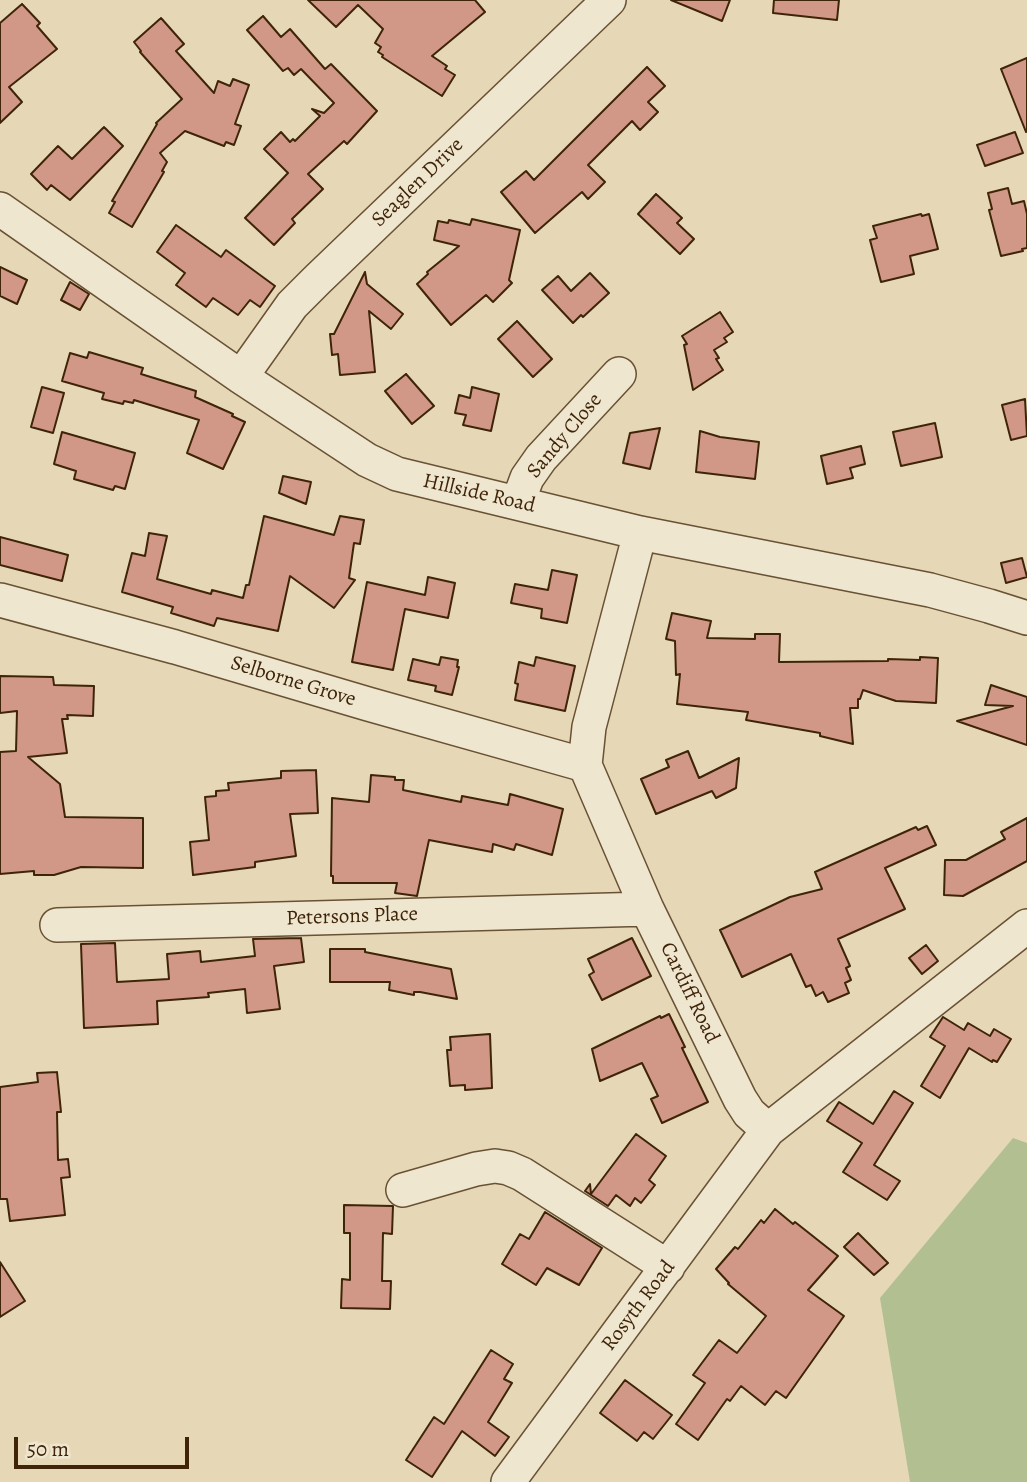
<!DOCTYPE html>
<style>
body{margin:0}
#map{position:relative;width:1027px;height:1482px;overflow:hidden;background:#e6d8b7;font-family:Alegreya,serif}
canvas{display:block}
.scale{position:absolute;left:14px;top:1437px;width:175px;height:32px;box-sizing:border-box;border:4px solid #3f2409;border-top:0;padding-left:9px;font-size:21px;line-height:24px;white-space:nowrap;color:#3f2409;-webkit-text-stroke:5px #efe6d0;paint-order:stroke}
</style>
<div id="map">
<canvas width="1027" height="1482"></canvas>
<div class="scale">50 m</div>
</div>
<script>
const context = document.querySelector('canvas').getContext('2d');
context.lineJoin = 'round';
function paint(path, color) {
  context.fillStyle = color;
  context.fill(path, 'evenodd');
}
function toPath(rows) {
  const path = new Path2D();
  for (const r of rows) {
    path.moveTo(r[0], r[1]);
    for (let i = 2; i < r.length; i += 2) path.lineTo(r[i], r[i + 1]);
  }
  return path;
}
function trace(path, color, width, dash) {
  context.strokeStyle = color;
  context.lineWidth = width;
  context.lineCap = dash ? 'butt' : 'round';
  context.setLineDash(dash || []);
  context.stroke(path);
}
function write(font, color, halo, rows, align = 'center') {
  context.font = font + ' Alegreya,serif';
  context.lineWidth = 6;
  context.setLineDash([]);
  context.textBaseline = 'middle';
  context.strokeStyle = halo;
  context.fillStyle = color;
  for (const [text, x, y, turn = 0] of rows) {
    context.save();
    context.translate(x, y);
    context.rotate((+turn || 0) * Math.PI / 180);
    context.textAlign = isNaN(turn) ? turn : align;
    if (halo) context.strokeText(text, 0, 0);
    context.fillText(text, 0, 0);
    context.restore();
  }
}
paint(toPath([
 [1013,1138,1027,1143,1027,1482,910,1482,880,1298]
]), '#b1bf91');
const building = toPath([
 [308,0,475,0,485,12,432,56,447,66,445,69,455,75,442,96,382,57,383,55,378,52,381,47,375,43,383,29,358,5,336,27,308,0],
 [671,0,730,0,722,21,671,0],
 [774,0,839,0,837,20,773,13,774,0],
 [22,4,40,23,37,26,57,49,9,87,22,102,0,123,0,23,22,4],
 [263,16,281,37,290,29,325,69,331,64,377,111,347,144,344,141,308,174,323,189,292,219,295,223,274,245,245,218,288,173,264,149,281,132,290,142,293,139,295,141,320,116,312,109,324,113,334,103,301,69,294,75,288,68,283,71,247,30,263,16],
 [161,18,184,44,176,51,214,93,218,81,230,86,233,79,249,85,235,124,241,126,234,145,226,142,224,146,185,131,160,153,167,162,162,171,164,172,132,227,109,213,115,202,112,201,157,124,156,123,182,99,140,52,141,51,134,42,161,18],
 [1027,58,1027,131,1026,132,1001,69,1027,58],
 [647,67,665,86,648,102,658,112,640,130,632,121,588,165,605,182,588,199,582,192,535,233,501,192,526,171,534,180,647,67],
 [104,127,123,146,70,200,51,185,47,190,31,174,58,146,72,159,104,127],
 [1015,132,1023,153,985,166,977,145,1015,132],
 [1008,188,1012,204,1024,201,1027,214,1027,248,1022,249,1023,251,1001,256,989,210,992,209,988,193,1008,188],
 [656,194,682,218,677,223,694,239,680,254,638,214,656,194],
 [921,214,922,216,929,214,938,249,910,256,914,274,881,282,870,240,877,238,873,226,921,214],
 [472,219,520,230,509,280,512,283,493,302,486,295,451,325,417,284,428,274,427,272,459,246,434,240,438,221,448,223,449,220,470,225,472,219],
 [176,225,221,257,226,250,275,286,260,307,250,300,238,315,213,298,206,307,176,285,185,273,157,252,176,225],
 [0,267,27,280,17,304,0,296,0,267],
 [365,272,367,284,403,314,391,329,369,311,375,372,340,375,338,354,332,355,330,334,334,334,365,272],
 [590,273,609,293,583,317,581,315,573,323,542,290,558,276,571,291,590,273],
 [70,282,89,294,80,310,61,300,70,282],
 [720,312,733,332,724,338,727,342,714,350,719,358,716,359,723,370,693,390,684,345,687,344,682,336,720,312],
 [517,321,552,359,533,377,498,339,517,321],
 [89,352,143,368,141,374,196,391,195,397,233,414,232,416,245,422,223,469,187,453,199,420,134,400,133,403,124,401,123,404,102,399,104,393,62,381,70,353,87,358,89,352],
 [406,374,434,406,412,424,385,391,406,374],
 [42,387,64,393,53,433,31,427,42,387],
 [472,387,499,394,491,431,463,425,466,415,455,413,459,395,470,398,472,387],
 [1025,399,1027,436,1011,440,1002,405,1025,399],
 [935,423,942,457,901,466,893,432,935,423],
 [660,428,650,469,623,463,630,433,660,428],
 [700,431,720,437,759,442,755,479,696,472,700,431],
 [62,432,135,453,125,489,115,486,113,490,74,479,76,471,54,464,62,432],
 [861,446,865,464,850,468,853,478,827,484,821,456,861,446],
 [283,476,311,482,306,504,279,493,283,476],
 [264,516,334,535,340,516,364,520,360,544,354,543,349,578,355,580,334,608,290,576,278,631,217,618,214,626,171,613,173,607,122,592,132,553,145,556,149,533,167,536,157,579,211,594,212,590,243,598,246,585,249,585,264,516],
 [0,537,68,555,62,581,0,565,0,537],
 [1022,558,1027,577,1006,583,1001,563,1022,558],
 [552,570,577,575,567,623,541,618,542,609,511,603,515,584,548,590,552,570],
 [428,577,455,583,448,618,405,609,393,670,352,662,367,582,425,595,428,577],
 [672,613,711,621,707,638,755,639,755,634,780,634,779,662,888,661,888,659,920,660,920,657,938,658,936,703,896,701,863,690,860,699,858,699,858,708,850,708,853,744,820,736,820,733,746,720,748,712,677,704,680,674,676,675,675,641,666,639,672,613],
 [441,657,458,660,457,667,459,667,452,695,435,691,436,686,408,680,413,659,439,665,441,657],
 [536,657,575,666,565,711,515,700,518,684,515,683,519,662,534,666,536,657],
 [0,676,53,677,54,685,94,686,93,716,67,715,68,719,62,719,67,753,28,757,60,784,65,817,143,818,143,868,81,867,54,875,34,875,34,871,0,874,0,752,16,751,17,711,0,713,0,676],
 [991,685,1027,697,1027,745,957,721,1013,706,985,705,991,685],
 [688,751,699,778,739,758,736,788,716,798,712,791,656,814,641,779,669,767,666,760,688,751],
 [316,770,318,813,290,814,296,856,255,862,255,867,193,875,190,842,209,840,205,797,216,796,216,791,229,790,228,783,281,778,281,771,316,770],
 [371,775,395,777,395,780,404,780,403,790,461,802,462,796,508,805,510,794,563,809,552,855,516,844,514,850,493,844,492,852,429,840,417,896,395,893,397,883,333,883,333,876,331,876,332,798,369,802,371,775],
 [1027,818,1027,861,963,896,944,895,945,860,966,860,1005,839,1001,832,1027,818],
 [927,826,936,845,885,868,905,909,838,939,850,966,846,968,851,980,845,983,849,993,828,1002,823,992,816,996,811,985,806,987,791,954,742,977,720,930,790,897,822,889,815,872,916,827,918,830,927,826],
 [301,938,304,962,274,966,280,1009,247,1013,245,989,208,993,209,997,157,1001,158,1024,84,1028,81,944,115,943,117,982,169,979,167,954,200,951,201,962,255,956,253,939,301,938],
 [632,938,651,976,602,1000,589,975,594,972,588,959,632,938],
 [926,945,938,961,922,974,909,958,926,945],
 [330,949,365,949,365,952,451,969,457,999,420,992,414,992,414,995,389,990,390,982,330,982,330,949],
 [669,1014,685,1047,682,1048,708,1102,662,1123,651,1099,658,1096,642,1063,600,1081,592,1049,660,1016,661,1018,669,1014],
 [943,1017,964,1030,968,1023,990,1036,994,1029,1011,1039,997,1062,993,1060,992,1062,969,1048,940,1098,921,1086,945,1046,930,1037,943,1017],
 [490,1034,492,1088,465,1090,465,1085,450,1086,447,1050,451,1050,450,1037,490,1034],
 [57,1072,61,1112,57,1112,58,1160,68,1159,70,1177,61,1178,65,1215,10,1221,7,1199,0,1199,0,1087,38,1082,37,1073,57,1072],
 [894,1091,913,1103,874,1165,900,1181,887,1200,843,1172,862,1143,827,1121,839,1102,873,1124,894,1091],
 [636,1134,666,1156,649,1180,655,1185,641,1203,635,1198,630,1206,616,1195,608,1206,585,1191,590,1184,591,1194,636,1134],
 [344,1205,393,1206,392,1234,383,1233,382,1281,391,1281,390,1309,341,1308,342,1279,350,1280,350,1233,344,1233,344,1205],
 [775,1209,793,1224,795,1222,838,1256,808,1290,844,1316,786,1398,776,1391,765,1405,741,1386,730,1401,727,1399,698,1440,676,1424,705,1383,693,1375,719,1340,737,1353,766,1316,728,1284,729,1283,716,1269,735,1247,738,1249,761,1220,764,1223,775,1209],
 [545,1212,602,1248,579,1285,547,1268,536,1285,502,1264,520,1234,529,1239,545,1212],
 [858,1233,888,1263,874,1275,844,1247,858,1233],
 [0,1262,25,1301,0,1317,0,1262],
 [491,1350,513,1364,504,1379,512,1383,488,1422,509,1437,495,1456,462,1431,432,1477,406,1460,434,1417,444,1424,491,1350],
 [625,1380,672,1415,653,1439,644,1432,637,1441,600,1413,625,1380]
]);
paint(building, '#d19888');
trace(building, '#3f2409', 2);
const minor = toPath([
 [0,209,241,377,367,460,397,474,640,533,930,590,989,606,1027,618],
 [241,377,292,305,317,280,609,0],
 [518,502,527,478,541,458,619,374],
 [640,533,589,727,585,765,647,909,740,1099,749,1113,768,1130,1027,926],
 [0,600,175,647,368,704,585,765],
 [57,925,647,909],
 [403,1190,476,1169,495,1166,508,1168,522,1174,668,1267],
 [508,1482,768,1130]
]);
trace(minor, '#695134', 36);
trace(minor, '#efe6d0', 33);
write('21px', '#3f2409', '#efe6d0', [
 ["Seaglen Drive",418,183,-44],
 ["Sandy Close",565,436,-50],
 ["Hillside Road",479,494,13],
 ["Selborne Grove",293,682,17],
 ["Petersons Place",352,917,-2],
 ["Cardiff Road",689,993,64],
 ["Rosyth Road",639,1306,-53]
]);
</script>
